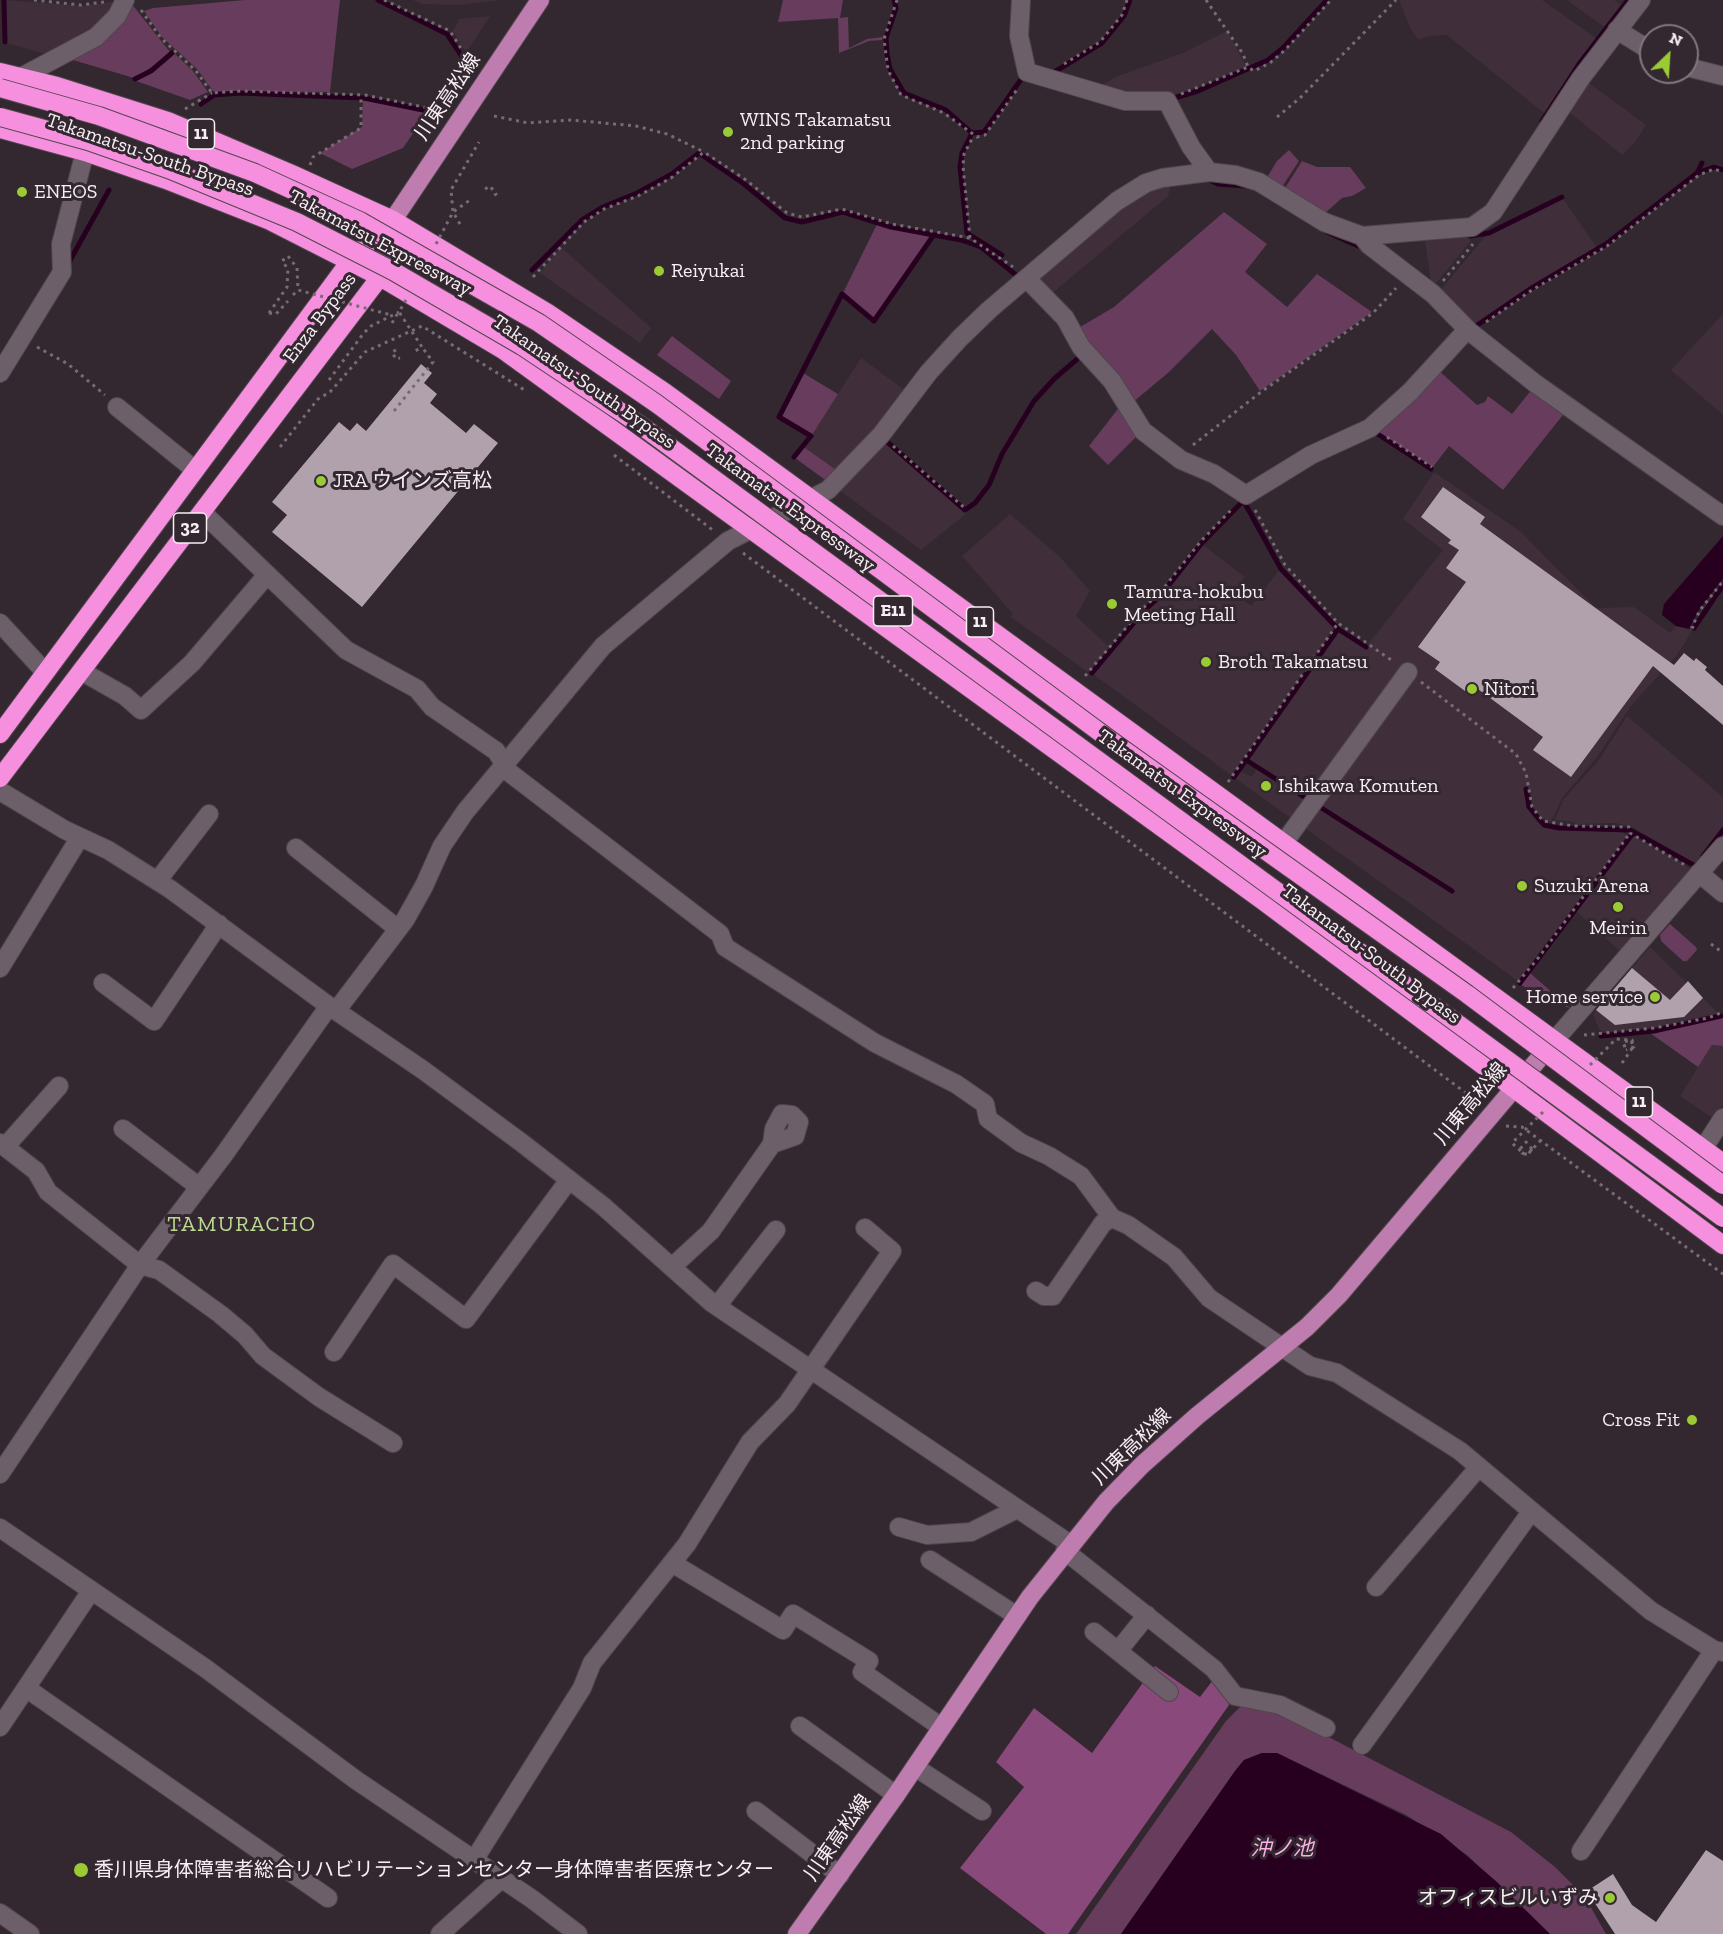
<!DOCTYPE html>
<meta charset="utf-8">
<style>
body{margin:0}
#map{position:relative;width:1723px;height:1934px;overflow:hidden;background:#332730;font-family:"Zilla Slab",serif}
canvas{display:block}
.north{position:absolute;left:1639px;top:24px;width:60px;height:60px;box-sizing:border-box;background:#332730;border:2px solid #81777e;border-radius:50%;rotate:25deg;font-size:16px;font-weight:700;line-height:24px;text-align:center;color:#f7eff4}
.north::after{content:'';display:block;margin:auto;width:21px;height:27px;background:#9acb34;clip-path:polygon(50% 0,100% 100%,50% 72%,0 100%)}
</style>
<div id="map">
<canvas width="1723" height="1934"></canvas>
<div class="north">N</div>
</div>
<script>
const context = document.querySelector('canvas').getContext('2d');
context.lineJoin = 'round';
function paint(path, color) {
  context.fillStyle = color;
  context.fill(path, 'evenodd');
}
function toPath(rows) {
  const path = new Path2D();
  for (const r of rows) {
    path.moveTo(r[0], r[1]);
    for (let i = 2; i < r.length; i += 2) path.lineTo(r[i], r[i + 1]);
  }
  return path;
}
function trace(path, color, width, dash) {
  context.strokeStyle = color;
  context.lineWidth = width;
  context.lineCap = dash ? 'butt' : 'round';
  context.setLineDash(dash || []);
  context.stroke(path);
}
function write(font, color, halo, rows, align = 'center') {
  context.font = font + ' "Zilla Slab","Noto Sans JP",serif';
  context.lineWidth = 6;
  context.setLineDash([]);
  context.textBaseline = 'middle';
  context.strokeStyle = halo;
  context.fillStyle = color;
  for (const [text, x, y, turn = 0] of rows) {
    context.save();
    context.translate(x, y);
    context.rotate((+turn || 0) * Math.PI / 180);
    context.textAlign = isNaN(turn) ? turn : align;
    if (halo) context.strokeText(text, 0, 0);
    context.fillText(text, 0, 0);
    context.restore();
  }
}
paint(toPath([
 [4,0,84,6,122,0,98,27,50,55,6,43],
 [413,0,501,0,458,5,422,4],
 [1399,0,1542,0,1597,39,1545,114,1447,35,1429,36,1418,40,1410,28],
 [1567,0,1614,0,1623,6,1609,24,1603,26],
 [490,16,466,53,453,31,459,19],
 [1227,31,1246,66,1183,92,1151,100,1097,89,1115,77,1183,53],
 [1589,83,1646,125,1635,142,1622,155,1569,112],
 [1171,184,1168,196,1049,296,1034,280,1136,194],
 [1562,197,1597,248,1530,288,1471,329,1440,291,1488,233,1531,215],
 [1470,237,1470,242,1432,288,1425,241],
 [561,247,651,328,640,343,540,273],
 [1723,314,1723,415,1671,370],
 [861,358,906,391,839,472,804,447],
 [885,442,967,513,921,550,839,490],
 [1434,472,1521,532,1596,608,1634,607,1670,633,1676,626,1693,629,1677,655,1631,706,1597,757,1562,798,1551,822,1540,817,1533,806,1531,791,1525,792,1528,809,1537,822,1543,826,1558,830,1615,829,1627,835,1518,981,1235,778,1240,771,1252,777,1257,768,1297,794,1299,792,1248,759,1338,631,1365,648,1443,550,1403,519],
 [1354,828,1453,889,1453,890,1451,892,1353,830],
 [1010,514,1060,557,1090,591,1076,616,1109,647,1088,672,1011,617,1013,614,962,556],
 [1203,545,1245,577,1233,592,1251,606,1280,569,1334,627,1231,775,1093,674,1144,613,1162,596],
 [1627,716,1723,797,1723,828,1695,863,1630,826,1615,823,1575,824,1574,822,1555,820,1563,800,1599,760],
 [1632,836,1691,869,1620,951,1575,910],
 [1650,947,1718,1013,1654,1027,1604,1032,1599,1029,1593,1014],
 [1712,1045,1723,1046,1723,1105,1714,1119,1680,1096]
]), '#402f3b');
paint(toPath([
 [245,0,340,0,330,92,213,91,197,69,162,37,144,11,153,8],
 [783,0,843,0,840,18,848,17,849,48,867,39,883,37,882,40,869,41,839,53,838,18,778,22],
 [131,3,170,52,162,61,134,78,66,58],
 [174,53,193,71,208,92,190,100,136,81,164,63],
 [363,99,427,113,403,148,352,169,320,153,362,127],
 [1289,150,1299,161,1282,187,1266,179,1277,161],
 [1302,161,1317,167,1350,167,1366,188,1352,196,1342,198,1324,214,1285,188],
 [1224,212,1267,244,1245,272,1287,307,1317,274,1372,312,1260,391,1236,355,1212,329,1169,372,1132,403,1075,330,1114,307],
 [877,224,931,237,875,320,843,293],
 [672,336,731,381,719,399,657,355],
 [1437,369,1477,405,1485,402,1488,396,1512,414,1533,388,1567,410,1503,490,1449,446,1433,467,1374,429],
 [803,373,838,394,812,435,780,417],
 [1121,405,1138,435,1108,465,1089,446],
 [804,447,839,472,828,482,795,458],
 [1670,924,1696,947,1697,950,1687,961,1683,961,1661,941,1660,935],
 [1530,973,1570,1008,1543,999,1520,984],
 [1723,1017,1723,1046,1712,1045,1698,1067,1650,1033],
 [1241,1706,1262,1707,1296,1720,1511,1832,1555,1867,1585,1897,1606,1934,1550,1934,1467,1855,1406,1815,1277,1753,1262,1753,1244,1760,1235,1771,1121,1934,1076,1934,1226,1721]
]), '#673c5c');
paint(toPath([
 [1155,1666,1200,1697,1213,1680,1226,1694,1229,1705,1068,1934,1046,1934,960,1868,1024,1787,996,1762,1034,1708,1092,1753]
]), '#89497a');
paint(toPath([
 [1723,536,1723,579,1699,610,1689,629,1676,626,1662,615,1664,604],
 [1262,1753,1277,1753,1441,1834,1497,1882,1550,1934,1121,1934,1235,1771,1244,1760]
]), '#270020');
trace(toPath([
 [4,0,5,42],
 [378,0,447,34,463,58],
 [894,0,896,8,886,38,887,54,890,69,904,93,946,110,972,133,984,132,1022,78],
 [1051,74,1102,43,1124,16,1130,0],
 [135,79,151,71,172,53],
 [1171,99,1198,91,1268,60,1283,48,1327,0],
 [201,104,214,95,240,93,364,98,428,111],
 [1542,121,1579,64,1628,0],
 [972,133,962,153,960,167,967,233,1002,255],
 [1697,173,1702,163],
 [1206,178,1218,184,1246,186],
 [1327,232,1358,246,1365,245],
 [1470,236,1489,233,1562,197],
 [67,266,109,190],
 [532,270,582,220,603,207,637,193,672,174,699,153,744,184,785,218,802,222,843,212,891,227,961,240,981,247,1021,279],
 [1473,328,1530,289,1606,244,1697,173,1714,167,1723,170],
 [1373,431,1431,469],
 [885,440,965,510,975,503,989,485,1002,454,1034,401,1055,378,1082,355],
 [794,457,811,436,779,417,842,294,874,321,933,236],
 [1242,498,1281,569,1338,629,1366,647],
 [1694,628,1723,585],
 [1092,673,1143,612,1161,595,1202,543,1244,500],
 [1246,760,1452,891],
 [1234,777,1338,629],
 [1526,789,1529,807,1544,825,1559,828,1630,830,1695,866],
 [1703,856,1723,830],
 [1520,983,1634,832],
 [1601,1036,1654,1031,1721,1016]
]), '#270020', 5);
paint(toPath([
 [421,364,432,373,424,383,437,394,430,403,466,433,474,424,498,443,362,607,272,532,287,515,272,502,339,422,350,431,357,423,366,431],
 [1443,487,1485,517,1480,524,1674,665,1684,653,1694,661,1696,658,1707,667,1705,670,1723,686,1723,725,1653,666,1571,777,1533,750,1543,737,1471,684,1465,691,1435,669,1440,662,1418,647,1466,582,1446,568,1459,550,1448,543,1451,540,1421,517],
 [1632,968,1670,1000,1688,981,1703,998,1684,1017,1615,1025,1596,1010],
 [1706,1850,1723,1861,1723,1934,1615,1934,1587,1891,1613,1874,1632,1905,1656,1922]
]), '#b0a1ac');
const minor = toPath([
 [1021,0,1019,36,1027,72,1125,101,1167,101,1191,147,1209,172],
 [1617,30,1651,51],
 [1687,67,1723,76],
 [21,77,96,37,117,16,125,0],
 [1362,236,1369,245,1433,294,1469,331,1536,384,1723,516],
 [1027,279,1065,318,1081,347,1112,381,1143,431,1181,460,1214,474,1246,495,1311,455,1370,428,1410,392,1465,332,1469,331],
 [0,373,62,272,61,244,85,152],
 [117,407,195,470],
 [202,512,346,650,417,689,432,707,496,751,510,773,720,934,725,947,875,1043,956,1084,985,1104,988,1119,1021,1143,1049,1156,1081,1176,1112,1218,1128,1225,1174,1257,1209,1298,1310,1366,1337,1373,1460,1451,1651,1611,1714,1650,1723,1652],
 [0,623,45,672],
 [81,671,125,696,141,710,192,663,266,576],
 [0,791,65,830,108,850,170,889,329,1006,423,1070,522,1143,603,1206,712,1303,1070,1544],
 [1283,844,1408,672],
 [296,848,398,929],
 [1699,873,1723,893],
 [158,880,209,814],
 [0,968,80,837],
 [103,983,154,1021,219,924],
 [336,1011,405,920,424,886,442,846,465,812,603,646,728,541,828,490,881,435,929,372,960,338,989,310,1117,201,1146,183,1162,178,1209,172,1236,175,1259,182,1324,222,1362,236,1472,227,1493,212,1581,78,1641,0],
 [1554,1041,1723,846],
 [123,1129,199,1187],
 [0,1143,36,1171,48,1192,140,1265,159,1270,220,1314,245,1335,263,1356,319,1397,393,1443],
 [5,1147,59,1086],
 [1703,1149,1723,1118],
 [672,1267,711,1231,772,1144,774,1129,782,1114,792,1115,799,1122,795,1136,772,1144],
 [1036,1291,1044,1296,1053,1296,1103,1223,1112,1218],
 [717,1306,776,1230],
 [334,1352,393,1264,466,1319,569,1180],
 [0,1474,140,1265,223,1156,329,1006],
 [899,1527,927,1535,971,1532,1017,1509],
 [0,1528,205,1668,356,1780,532,1899,578,1934],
 [1065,1551,1214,1669,1235,1696,1280,1705,1326,1728],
 [930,1560,1017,1616],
 [672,1563,783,1630,793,1614,869,1661,862,1672,941,1727],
 [1376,1587,1479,1467],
 [1094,1632,1169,1692],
 [1118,1651,1147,1615],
 [26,1688,328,1898],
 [800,1726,896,1795],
 [0,1727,91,1591],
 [1362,1745,1531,1512],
 [915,1767,982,1811],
 [756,1811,840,1875],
 [1581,1851,1714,1650],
 [474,1860,582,1688,592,1663,687,1544,750,1442,787,1404,892,1251,865,1228],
 [0,1913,30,1934],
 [440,1934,501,1879]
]);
const major = toPath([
 [393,220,540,0],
 [797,1934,896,1795,1030,1597,1106,1502,1142,1465,1197,1416,1307,1327,1339,1295,1554,1041]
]);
const highway = toPath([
 [0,72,57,86,168,121,292,174,393,220,548,313,666,393,1723,1163],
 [0,129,85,152,166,180,270,221,380,277,503,350,1263,901,1723,1245],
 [0,734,350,261,390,223],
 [0,778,380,277,392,224]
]);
trace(minor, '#4f464d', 20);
trace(major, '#4f464d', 20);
trace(highway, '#4f464d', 20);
trace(toPath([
 [34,0,81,5,104,2],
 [384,0,450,31,467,58],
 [897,0,884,39,888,70,901,95,944,113,977,137,985,135,1018,88],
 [1206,0,1243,54,1248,67],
 [141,10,161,38,196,71,212,93,241,91,365,95,433,109],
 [1064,64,1100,42,1122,15,1127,0],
 [1181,94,1248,67,1254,71,1270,63,1285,50,1331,0],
 [185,109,212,93],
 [494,116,528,123,571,120,636,126,667,134,704,152],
 [1277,117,1300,98,1396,0],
 [310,165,313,157,361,128,361,95],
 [485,189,490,186,496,194,493,197],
 [460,224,453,212,451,190,479,142],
 [970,238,963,166,964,154,973,137],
 [533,277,584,222,604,209,638,196,671,178,704,152,746,180,787,213,802,217,842,209,892,224,970,238,1013,267],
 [1443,281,1473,244],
 [269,313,287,287,288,269,282,261,288,256,297,268,298,290],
 [269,313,276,314,288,301],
 [1486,322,1532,290,1607,246,1699,175,1714,169,1723,172],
 [392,323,398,313],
 [37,347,68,364,105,395],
 [396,350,392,352,396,359,400,358],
 [329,380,363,334,371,326,399,312],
 [394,411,433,362,422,347],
 [1387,437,1432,467],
 [1193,445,1261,392,1373,313,1396,288],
 [893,446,966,509],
 [280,447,318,399,330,392,365,352,422,326,526,391],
 [614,455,714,531],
 [1255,510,1285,565,1338,623,1394,662],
 [743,553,1478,1102],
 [1694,628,1692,627,1700,610,1723,581],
 [1085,676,1142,609,1159,594,1201,541,1233,508],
 [1421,682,1516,754,1526,773,1532,807,1543,821,1574,826,1629,827,1630,833,1685,865],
 [1228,782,1338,623],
 [1711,944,1723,953],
 [1513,988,1539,957,1630,833],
 [1584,1035,1654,1028,1708,1018,1723,1012],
 [1622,1063,1633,1047,1631,1040,1623,1042,1626,1050],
 [1506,1126,1522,1127,1723,1274],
 [1532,1149,1526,1142,1520,1149,1522,1153,1528,1154,1541,1140]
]), '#776c74', 3, [3, 4.5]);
trace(minor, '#6d5f69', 18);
trace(major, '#bf7caf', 18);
trace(highway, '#f690de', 18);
const highwayBridge = toPath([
 [0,88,99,116,255,173,360,221,539,323,657,404,1117,745,1467,994,1723,1185],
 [0,117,88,141,168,169,297,222,393,271,522,346,639,424,1723,1218]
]);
trace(highwayBridge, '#4f464d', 20, []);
trace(toPath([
 [436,244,453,212,470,200],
 [293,295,298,290,391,315],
 [406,300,399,312,422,347,415,351],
 [1590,1065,1616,1039,1632,1040,1634,1047,1626,1050],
 [1532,1149,1528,1154,1524,1154,1512,1143,1545,1110]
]), '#776c74', 3, [3, 4.5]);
trace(highwayBridge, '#f690de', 18);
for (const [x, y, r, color] of [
 [728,132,6,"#9acb34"],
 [22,192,6,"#9acb34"],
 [659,271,6,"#9acb34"],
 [321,481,6,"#9acb34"],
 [1112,604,6,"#9acb34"],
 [1206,662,6,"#9acb34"],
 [1472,689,6,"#9acb34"],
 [1266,786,6,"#9acb34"],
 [1522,886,6,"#9acb34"],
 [1618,907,6,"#9acb34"],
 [1655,997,6,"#9acb34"],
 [1692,1420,6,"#9acb34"],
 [81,1870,8,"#9acb34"],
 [1610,1898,6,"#9acb34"]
]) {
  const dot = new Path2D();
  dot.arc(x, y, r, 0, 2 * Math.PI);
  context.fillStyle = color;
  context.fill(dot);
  trace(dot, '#332730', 2);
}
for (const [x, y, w] of [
 [201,134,27],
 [190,528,33],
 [893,611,39],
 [980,622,27],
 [1639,1102,27]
]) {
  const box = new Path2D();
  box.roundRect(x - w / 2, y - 15, w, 30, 4.5);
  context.fillStyle = '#332730';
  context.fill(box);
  trace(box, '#f7eff4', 1.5);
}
write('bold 18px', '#f7eff4', null, [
 ["11",201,134],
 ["32",190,528],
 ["E11",893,611],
 ["11",980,622],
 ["11",1639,1102]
]);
write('20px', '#f7eff4', '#332730', [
 ["川東高松線",448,97,-56],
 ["Takamatsu-South Bypass",150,155,19],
 ["Takamatsu Expressway",380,243,28],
 ["Enza Bypass",320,318,-53],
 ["Takamatsu-South Bypass",584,382,35],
 ["Takamatsu Expressway",790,508,36],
 ["Takamatsu Expressway",1182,794,36],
 ["Takamatsu-South Bypass",1371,954,37],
 ["川東高松線",1471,1104,-50],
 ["川東高松線",1132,1447,-44],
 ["川東高松線",838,1838,-55]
]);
write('20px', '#f7eff4', '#332730', [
 ["WINS Takamatsu",740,120],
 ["2nd parking",740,143],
 ["ENEOS",34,192],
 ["Reiyukai",671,271],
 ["JRA ウインズ高松",333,481],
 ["Tamura-hokubu",1124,592],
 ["Meeting Hall",1124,615],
 ["Broth Takamatsu",1218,662],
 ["Nitori",1484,689],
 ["Ishikawa Komuten",1278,786],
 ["Suzuki Arena",1534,886],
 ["Meirin",1618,928,"center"],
 ["Home service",1643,997,"right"],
 ["Cross Fit",1680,1420,"right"],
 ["香川県身体障害者総合リハビリテーションセンター身体障害者医療センター",94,1870],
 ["オフィスビルいずみ",1598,1898,"right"]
], 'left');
write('italic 21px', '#faafe6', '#332730', [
 ["沖ノ池",1282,1849]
]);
context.letterSpacing = '1.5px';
write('22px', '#bcd991', '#332730', [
 ["TAMURACHO",242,1225]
]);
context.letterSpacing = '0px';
</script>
